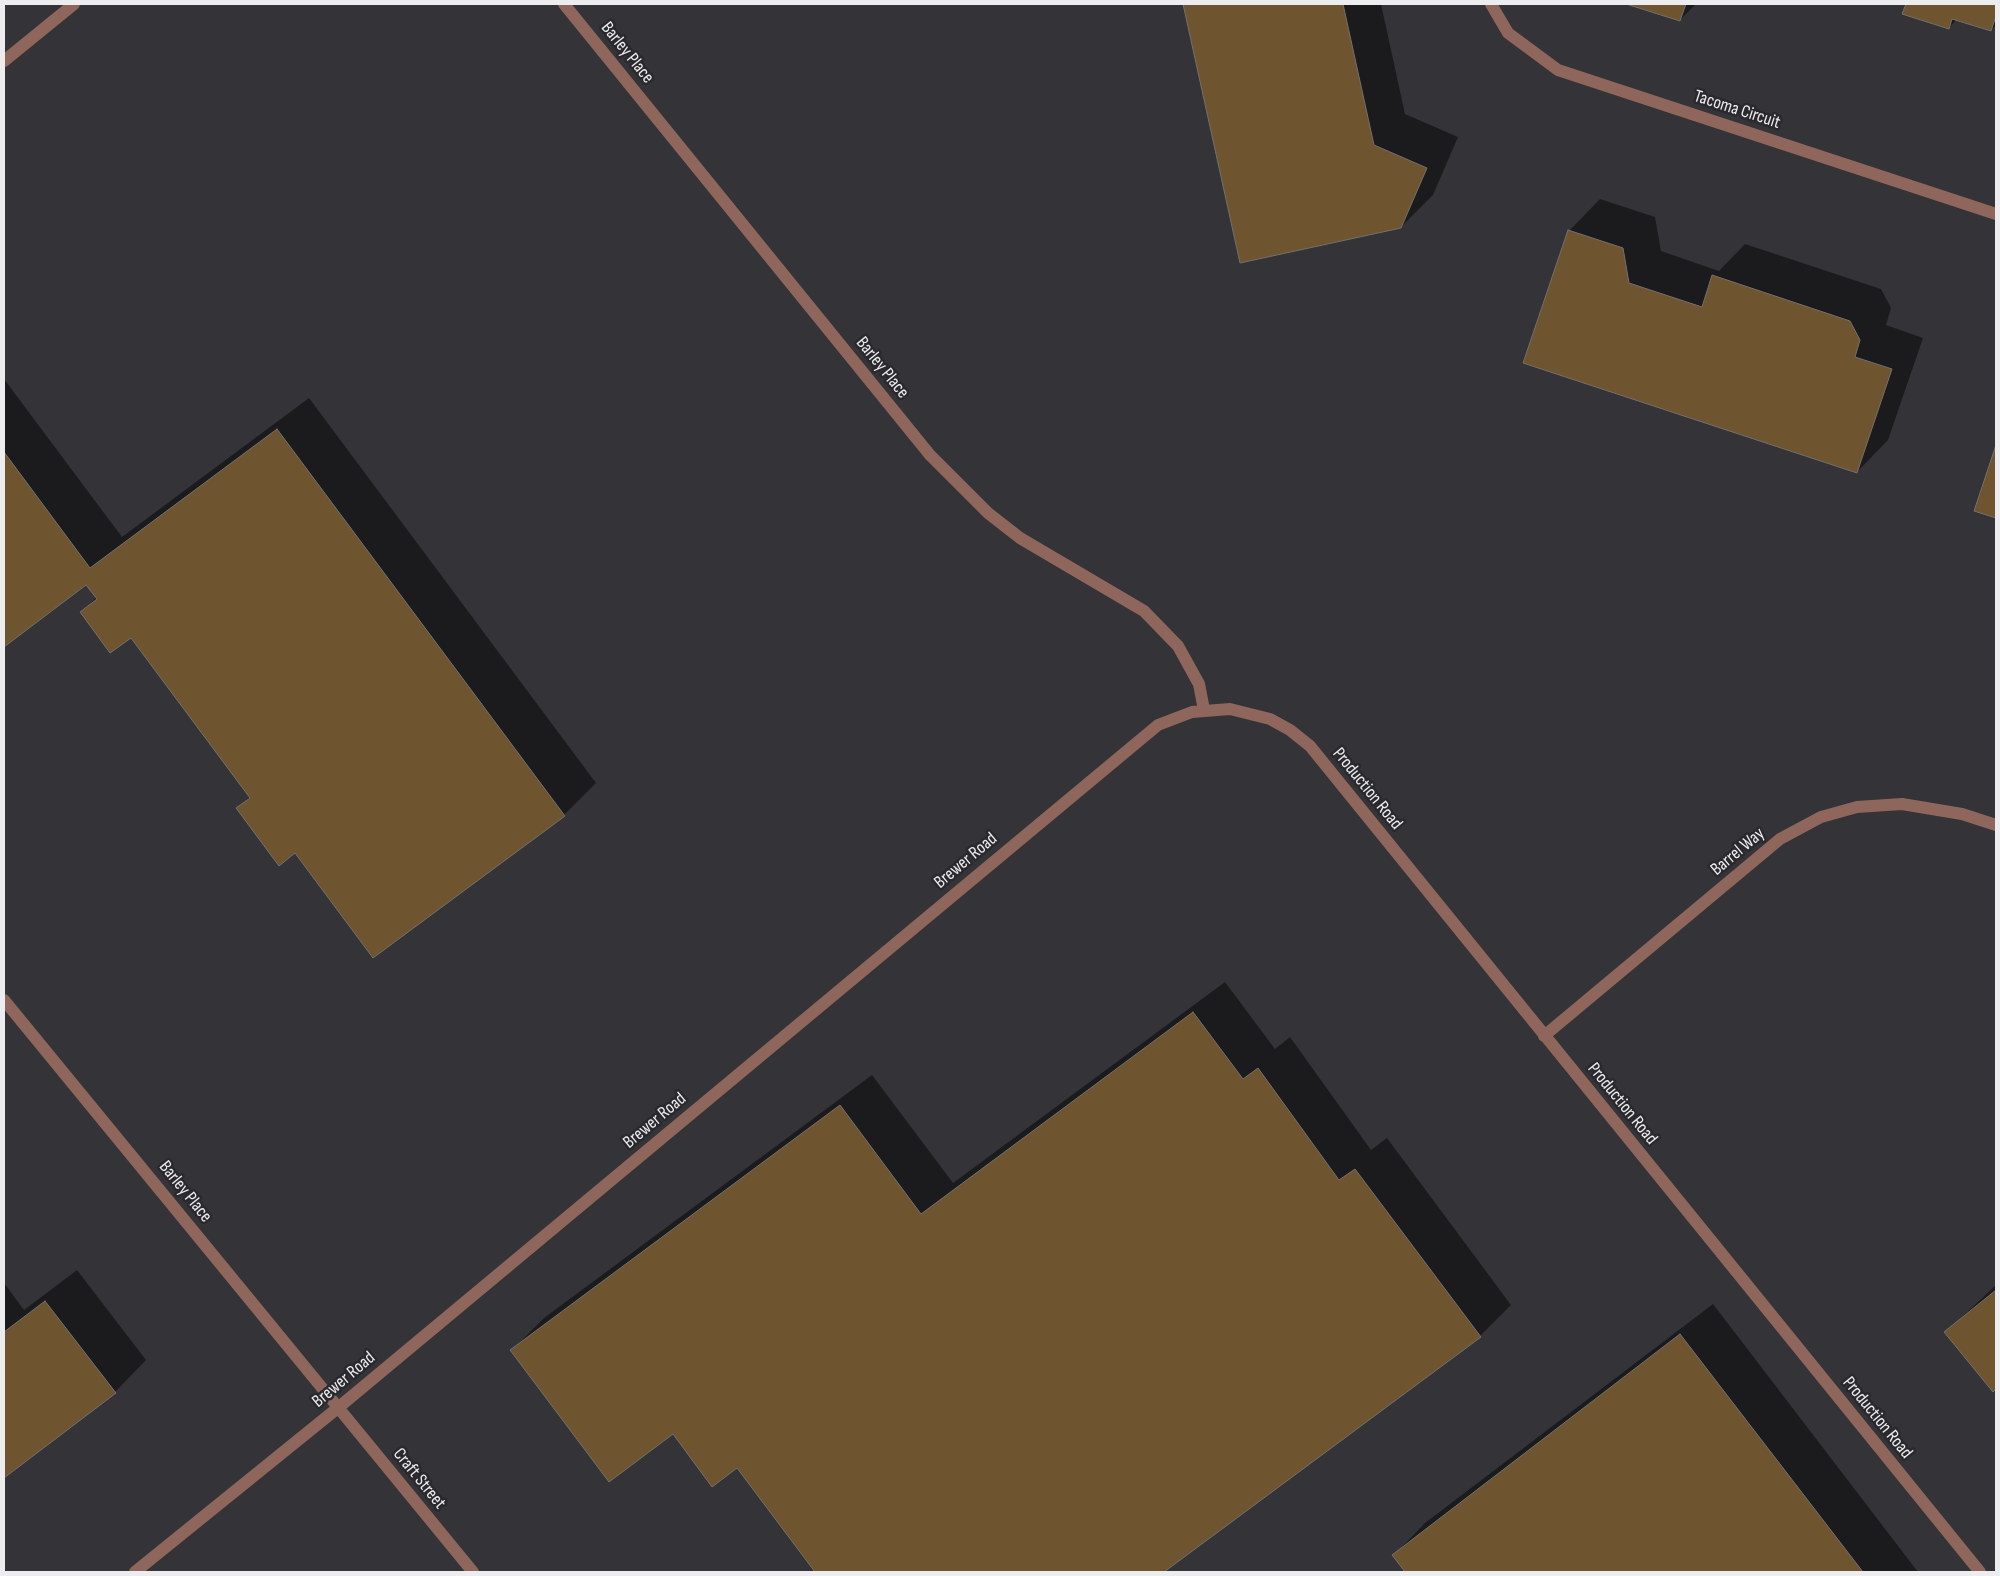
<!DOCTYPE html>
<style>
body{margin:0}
#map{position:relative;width:2000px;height:1576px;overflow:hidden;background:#343337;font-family:"Sofia Sans Condensed",sans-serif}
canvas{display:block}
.frame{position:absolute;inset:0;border:5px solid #edecee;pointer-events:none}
</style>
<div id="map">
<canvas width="2000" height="1576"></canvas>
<div class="frame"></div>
</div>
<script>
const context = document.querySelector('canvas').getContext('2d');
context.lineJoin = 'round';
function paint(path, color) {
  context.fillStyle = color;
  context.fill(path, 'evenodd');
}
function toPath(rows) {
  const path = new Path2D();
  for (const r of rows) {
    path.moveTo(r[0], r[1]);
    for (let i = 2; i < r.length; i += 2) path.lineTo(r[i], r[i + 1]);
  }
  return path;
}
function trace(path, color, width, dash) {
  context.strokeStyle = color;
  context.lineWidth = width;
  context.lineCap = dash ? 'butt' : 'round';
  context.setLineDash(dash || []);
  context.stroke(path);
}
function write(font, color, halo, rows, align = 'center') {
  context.font = font + ' "Sofia Sans Condensed",sans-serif';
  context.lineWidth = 5;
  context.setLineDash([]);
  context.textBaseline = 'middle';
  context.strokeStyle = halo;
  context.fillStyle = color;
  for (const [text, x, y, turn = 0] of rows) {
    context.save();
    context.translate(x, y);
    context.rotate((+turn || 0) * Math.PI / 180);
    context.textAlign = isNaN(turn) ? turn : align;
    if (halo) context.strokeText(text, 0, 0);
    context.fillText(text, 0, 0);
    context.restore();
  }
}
paint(toPath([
 [1184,4,1381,4,1405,114,1458,137,1433,195,1401,227,1241,262],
 [1630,4,1696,4,1680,20],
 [1907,4,1996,4,1996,25,1991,30,1957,19,1949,28,1904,14],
 [1600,199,1655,217,1661,251,1719,271,1745,244,1881,289,1891,308,1886,325,1923,338,1888,440,1857,472,1525,362,1569,231],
 [4,379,122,537,309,398,596,783,564,815,374,957,295,852,238,809,250,796,131,637,81,612,97,597,87,583,4,645],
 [1996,449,1996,517,1975,510],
 [1225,982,1275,1049,1290,1037,1371,1150,1387,1138,1511,1305,1480,1336,1162,1572,817,1572,738,1466,512,1350,544,1318,872,1075,953,1183],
 [77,1270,146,1360,115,1392,4,1477,4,1283,24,1310],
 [1996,1285,1996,1388,1993,1390,1946,1332],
 [1713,1304,1918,1572,1407,1572,1394,1555,1425,1523]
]), '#0007');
const building = toPath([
 [1183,4,1343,4,1374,145,1427,168,1401,228,1240,263,1183,4],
 [1626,4,1686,4,1680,21,1626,4],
 [1906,4,1996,4,1996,16,1991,31,1952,19,1949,29,1902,14,1906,4],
 [1568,230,1623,248,1629,283,1702,307,1712,275,1850,321,1860,340,1855,357,1892,369,1857,473,1523,363,1568,230],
 [277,429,565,816,373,958,295,853,279,866,236,808,250,798,131,638,110,653,80,612,97,599,86,585,4,647,4,452,90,568,277,429],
 [1996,445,1996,518,1974,511,1996,445],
 [1193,1012,1243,1079,1258,1068,1339,1180,1355,1169,1481,1337,1164,1572,815,1572,737,1468,712,1487,673,1434,609,1482,510,1350,840,1105,921,1214,1193,1012],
 [1996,1290,1996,1389,1993,1392,1944,1332,1996,1290],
 [45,1301,116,1393,4,1478,4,1332,45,1301],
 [1680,1334,1863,1572,1405,1572,1392,1555,1680,1334]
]);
paint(building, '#6f552f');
trace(building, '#73706d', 1);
trace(toPath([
 [564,4,930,455,988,513,1020,538,1144,611,1178,646,1199,684,1204,710],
 [1491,4,1508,33,1558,70,1996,214],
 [4,61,74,4],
 [4,1000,473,1572],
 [1544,1036,1780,839,1821,817,1857,807,1902,804,1962,814,1996,825],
 [135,1572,339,1407,1158,725,1192,712,1230,709,1270,719,1290,730,1310,746,1980,1572]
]), '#8e665b', 12);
write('18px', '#edecee', '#2a292d', [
 ["Barley Place",627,53,51],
 ["Tacoma Circuit",1737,110,18],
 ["Barley Place",882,368,51],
 ["Production Road",1367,789,51],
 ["Barrel Way",1738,852,-40],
 ["Brewer Road",966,861,-40],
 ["Production Road",1622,1104,51],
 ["Brewer Road",655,1121,-40],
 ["Barley Place",185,1192,51],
 ["Brewer Road",344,1380,-40],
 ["Production Road",1877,1418,51],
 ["Craft Street",419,1479,51]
]);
</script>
